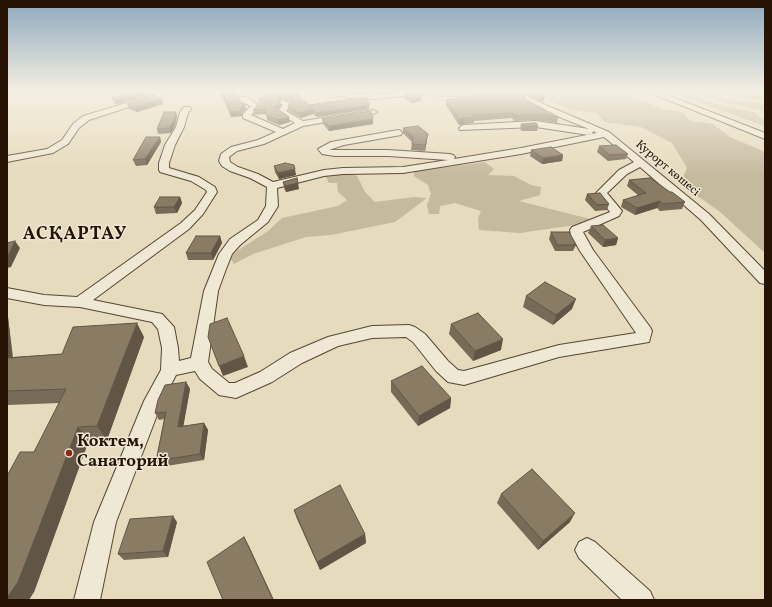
<!DOCTYPE html>
<meta charset="utf-8">
<style>
body{margin:0}
#map{position:relative;width:772px;height:607px;overflow:hidden;background:#e6dbbd;font-family:Vollkorn,serif}
canvas{display:block}
.frame{position:absolute;inset:0;border:8px solid #261304;pointer-events:none}
</style>
<div id="map">
<canvas width="772" height="607"></canvas>
<div class="frame"></div>
</div>
<script>
const context = document.querySelector('canvas').getContext('2d');
context.lineJoin = 'round';
function paint(path, color) {
  context.fillStyle = color;
  context.fill(path, 'evenodd');
}
function toPath(rows) {
  const path = new Path2D();
  for (const r of rows) {
    path.moveTo(r[0], r[1]);
    for (let i = 2; i < r.length; i += 2) path.lineTo(r[i], r[i + 1]);
  }
  return path;
}
function trace(path, color, width, dash) {
  context.strokeStyle = color;
  context.lineWidth = width;
  context.lineCap = dash ? 'butt' : 'round';
  context.setLineDash(dash || []);
  context.stroke(path);
}
function write(font, color, halo, rows, align = 'center') {
  context.font = font + ' Vollkorn,serif';
  context.lineWidth = 3;
  context.setLineDash([]);
  context.textBaseline = 'middle';
  context.strokeStyle = halo;
  context.fillStyle = color;
  for (const [text, x, y, turn = 0] of rows) {
    context.save();
    context.translate(x, y);
    context.rotate((+turn || 0) * Math.PI / 180);
    context.textAlign = isNaN(turn) ? turn : align;
    if (halo) context.strokeText(text, 0, 0);
    context.fillText(text, 0, 0);
    context.restore();
  }
}
paint(toPath([
 [540,91,614,91,663,109,684,113,690,121,713,124,730,137,765,152,765,253,719,211,680,184,687,168,672,143,641,127,604,122,597,113,571,110,552,102],
 [666,91,686,91,713,103,753,112,765,121,765,126],
 [696,91,710,91,725,99,765,104,765,112,761,110,723,102],
 [719,91,765,91,765,101,728,95],
 [485,162,494,169,488,175,514,176,531,185,541,187,540,195,519,201,590,219,589,223,520,233,479,230,478,218,481,211,471,208,455,203,440,206,439,214,429,214,427,205,431,194,428,185,414,176,414,171],
 [349,173,357,176,365,192,375,202,414,197,427,198,395,222,331,235,306,237,253,254,234,264,230,258,237,251,268,231,282,218,338,206,347,200,338,192,337,183,329,183,326,177]
]), '#c5b99e');
const minor = toPath([
 [166,91,178,91,89,120,79,128,68,144,53,153,7,162,7,156,47,149,62,140,73,124,83,116,166,91],
 [318,91,374,95,412,91,507,91,510,93,506,95,477,96,415,95,374,99,351,98,322,93,318,91],
 [509,91,518,91,541,103,609,132,709,214,765,271,765,284,760,283,701,220,640,167,627,174,607,193,622,211,619,216,583,232,593,250,650,327,652,331,649,342,559,357,464,385,448,382,436,371,413,342,406,337,372,338,338,346,302,363,272,382,236,398,219,395,200,379,195,371,176,375,162,402,116,522,100,600,74,600,94,522,144,401,161,370,162,348,158,329,152,322,80,307,44,305,7,298,7,288,44,295,77,297,181,223,195,210,207,192,206,190,191,181,160,172,159,170,159,163,165,145,176,127,180,112,184,107,190,107,191,109,188,113,184,127,175,145,169,163,169,168,199,177,215,187,217,192,203,214,189,229,93,300,162,314,174,327,178,348,179,361,191,358,204,291,219,254,230,239,258,220,266,206,267,187,250,178,230,171,222,166,219,161,221,154,231,147,258,140,276,132,243,118,243,114,251,106,240,101,240,97,246,97,260,106,251,115,283,129,295,123,277,112,283,105,279,102,283,100,292,104,286,111,303,121,373,110,377,112,373,114,303,126,264,144,237,151,229,157,230,162,238,167,258,174,273,182,324,170,343,168,403,167,448,160,388,156,335,156,322,154,318,149,331,142,398,130,401,131,402,133,401,135,344,145,329,150,388,150,450,154,453,155,455,157,454,159,521,148,597,133,593,131,592,134,589,135,536,127,460,130,459,128,463,125,536,121,589,129,535,107,509,91],
 [604,137,634,162,619,170,596,193,610,212,572,227,570,230,571,235,580,251,636,333,559,345,464,371,458,370,448,361,425,334,415,327,409,325,372,326,328,337,290,353,260,372,235,383,229,383,212,369,208,362,218,291,226,269,232,254,240,245,268,222,278,206,277,188,324,176,343,174,403,173,521,154,604,137],
 [646,91,657,91,765,133,765,139,646,91],
 [587,538,595,542,650,591,654,600,622,600,579,558,575,550,579,542,587,538]
]);
trace(minor, '#564532', 2);
paint(minor, '#efe8d4');
paint(toPath([
 [220,91,235,91,242,105,246,109,242,113,242,116,231,117],
 [271,91,302,91,296,94,309,105,369,109,317,117,313,114,301,118,288,111,288,106,291,102,282,99,280,100,281,105,278,109,290,122,279,125,267,120,266,114,254,115,253,110,259,104,258,99,274,92],
 [348,91,383,91,374,93],
 [521,91,540,91,545,96,544,101,540,101],
 [488,92,525,99,558,117,557,123,536,120,514,121,512,118,474,121,474,123,463,124,459,125,446,105,446,100,488,93],
 [119,93,147,95,117,104,114,103,112,98,120,96],
 [405,93,421,101,412,103,404,98],
 [162,99,163,104,137,112,129,109,127,104],
 [176,112,177,116,175,126,171,133,158,134,157,129],
 [322,119,373,119,373,124,329,131,323,124],
 [521,124,538,126,537,131,522,131,520,129],
 [403,128,427,140,425,151,411,150,412,142,403,133],
 [160,137,161,142,147,165,136,166,133,160],
 [599,146,628,154,626,159,608,161,597,152],
 [531,150,563,155,562,161,542,164,530,156],
 [274,166,296,175,279,179,275,172],
 [629,180,670,192,685,202,682,209,660,211,657,208,635,215,621,207,623,200,639,196,627,186],
 [283,182,299,189,286,192,284,188],
 [587,194,609,204,607,210,595,211,585,200],
 [180,197,182,203,177,213,156,214,154,207],
 [591,226,618,238,616,245,603,247,588,233],
 [551,232,576,245,573,251,555,251,549,239],
 [220,236,222,243,213,260,188,260,186,253],
 [526,296,572,309,553,325,523,307],
 [7,316,8,317,13,357,62,354,144,337,107,440,89,440,34,592,34,452,59,403,8,405,7,406],
 [451,324,501,350,473,361,449,334],
 [391,381,451,398,450,408,418,426,391,392],
 [186,382,190,389,183,426,204,423,208,430,204,460,160,467,156,461,164,419,159,420,155,413],
 [501,494,570,522,538,550,497,503],
 [294,510,365,534,366,543,320,570,297,519],
 [177,522,168,557,124,560,118,554]
]), '#776a56');
paint(toPath([
 [145,91,147,95,117,104,116,100],
 [293,91,302,91,293,95],
 [374,91,383,91,374,93],
 [422,92,421,101,412,103,412,98],
 [282,94,282,99,278,101,277,97],
 [541,96,545,96,544,101,540,101],
 [162,99,163,104,137,112,135,107],
 [280,100,281,105,276,112,275,107],
 [245,104,246,109,242,113,242,116,231,117,230,112],
 [369,105,369,109,317,117,316,113],
 [313,109,313,114,301,118,300,113],
 [176,112,177,116,175,126,171,133,169,128],
 [289,117,290,122,279,125,278,120],
 [464,118,463,124,459,125,460,120],
 [373,119,373,124,329,131,329,126],
 [428,134,427,140,425,151,425,145],
 [160,137,161,142,147,165,145,159],
 [563,155,562,161,542,164,543,158],
 [295,169,296,175,279,179,278,173],
 [298,183,299,189,286,192,285,186],
 [180,197,182,203,177,213,174,207],
 [660,201,657,208,635,215,637,208],
 [220,236,222,243,213,260,211,253],
 [618,238,616,245,603,247,605,240],
 [15,241,20,248,11,267,7,268,7,258],
 [576,299,572,309,553,325,556,315],
 [7,316,8,317,14,372,7,363],
 [137,323,144,337,107,440,97,426],
 [503,339,501,350,473,361,475,351],
 [244,356,248,367,223,376,219,366],
 [186,382,190,389,182,434,178,427],
 [451,398,450,408,418,426,419,416],
 [204,423,208,430,204,460,200,454],
 [78,427,89,440,34,592,29,600,7,600,7,598],
 [575,513,570,522,538,550,543,541],
 [173,516,177,522,168,557,163,551],
 [365,534,366,543,320,570,317,562],
 [244,537,249,546,274,600,273,600]
]), '#615646');
const building = toPath([
 [128,91,145,91,116,100,112,98,123,95,119,93,128,91],
 [221,91,235,91,242,105,245,104,241,108,240,111,230,112,221,91],
 [276,91,294,91,313,109,300,113,288,106,292,100,292,98,282,94,277,97,280,100,275,107,289,117,278,120,266,115,265,109,253,110,260,102,258,99,276,91],
 [507,91,514,91,525,97,523,98,558,117,537,114,515,116,513,113,473,115,474,118,464,118,460,120,446,100,490,93,488,92,507,91],
 [531,91,540,91,545,96,541,96,531,91],
 [422,92,421,96,412,98,405,93,422,92],
 [154,95,162,99,135,107,127,104,154,95],
 [366,97,369,105,316,113,309,105,366,97],
 [371,111,373,119,329,126,322,119,371,111],
 [164,112,176,112,173,122,169,128,157,129,164,112],
 [536,123,538,126,523,126,521,124,536,123],
 [418,126,428,134,425,145,412,144,413,137,403,128,418,126],
 [146,137,160,137,145,159,133,160,146,137],
 [616,145,628,154,610,155,599,146,616,145],
 [551,147,563,155,543,158,531,150,551,147],
 [285,163,294,165,295,169,278,173,274,166,285,163],
 [297,178,298,183,285,186,283,182,297,178],
 [650,178,670,192,672,192,685,202,663,204,660,201,637,208,623,200,646,193,629,180,650,178],
 [600,193,609,204,597,205,587,194,600,193],
 [160,197,180,197,174,207,154,207,160,197],
 [603,225,618,238,605,240,591,226,603,225],
 [551,232,569,232,576,245,557,245,551,232],
 [196,236,220,236,211,253,186,253,196,236],
 [15,241,7,258,7,243,15,241],
 [545,282,576,299,556,315,526,296,545,282],
 [478,313,503,339,475,351,451,324,478,313],
 [227,318,244,356,219,366,208,337,210,324,227,318],
 [137,323,97,426,78,427,18,582,7,598,7,476,20,452,34,452,66,389,7,391,7,358,62,354,73,327,137,323],
 [422,366,451,398,419,416,391,381,422,366],
 [186,382,178,427,204,423,200,454,156,461,166,412,155,413,158,400,165,385,186,382],
 [532,469,575,513,543,541,501,494,532,469],
 [340,485,365,534,317,562,294,510,340,485],
 [173,516,163,551,118,554,130,519,173,516],
 [244,537,273,600,223,600,207,562,244,537]
]);
paint(building, '#8a7b64');
trace(building, '#615646', 1);
const sky = context.createLinearGradient(0, 0, 0, 176);
sky.addColorStop(0, '#8da8be');
sky.addColorStop(0.52, '#f4efe1');
sky.addColorStop(1, '#f4efe100');
context.fillStyle = sky;
context.fillRect(0, 0, 772, 176);
for (const [x, y, r, color] of [
 [69,453,4,"#8f2418"]
]) {
  const dot = new Path2D();
  dot.arc(x, y, r, 0, 2 * Math.PI);
  context.fillStyle = color;
  context.fill(dot);
  trace(dot, '#efe8d4', 1.5);
}
write('12px', '#261304', '#efe8d4', [
 ["Курорт көшесі",667,169,40]
]);
write('bold 17px', '#261304', '#efe8d4', [
 ["Коктем,",77,443],
 ["Санаторий",77,463]
], 'left');
context.letterSpacing = '1px';
write('bold 18px', '#261304', '#efe8d4', [
 ["АСҚАРТАУ",75,236]
]);
context.letterSpacing = '0px';
</script>
